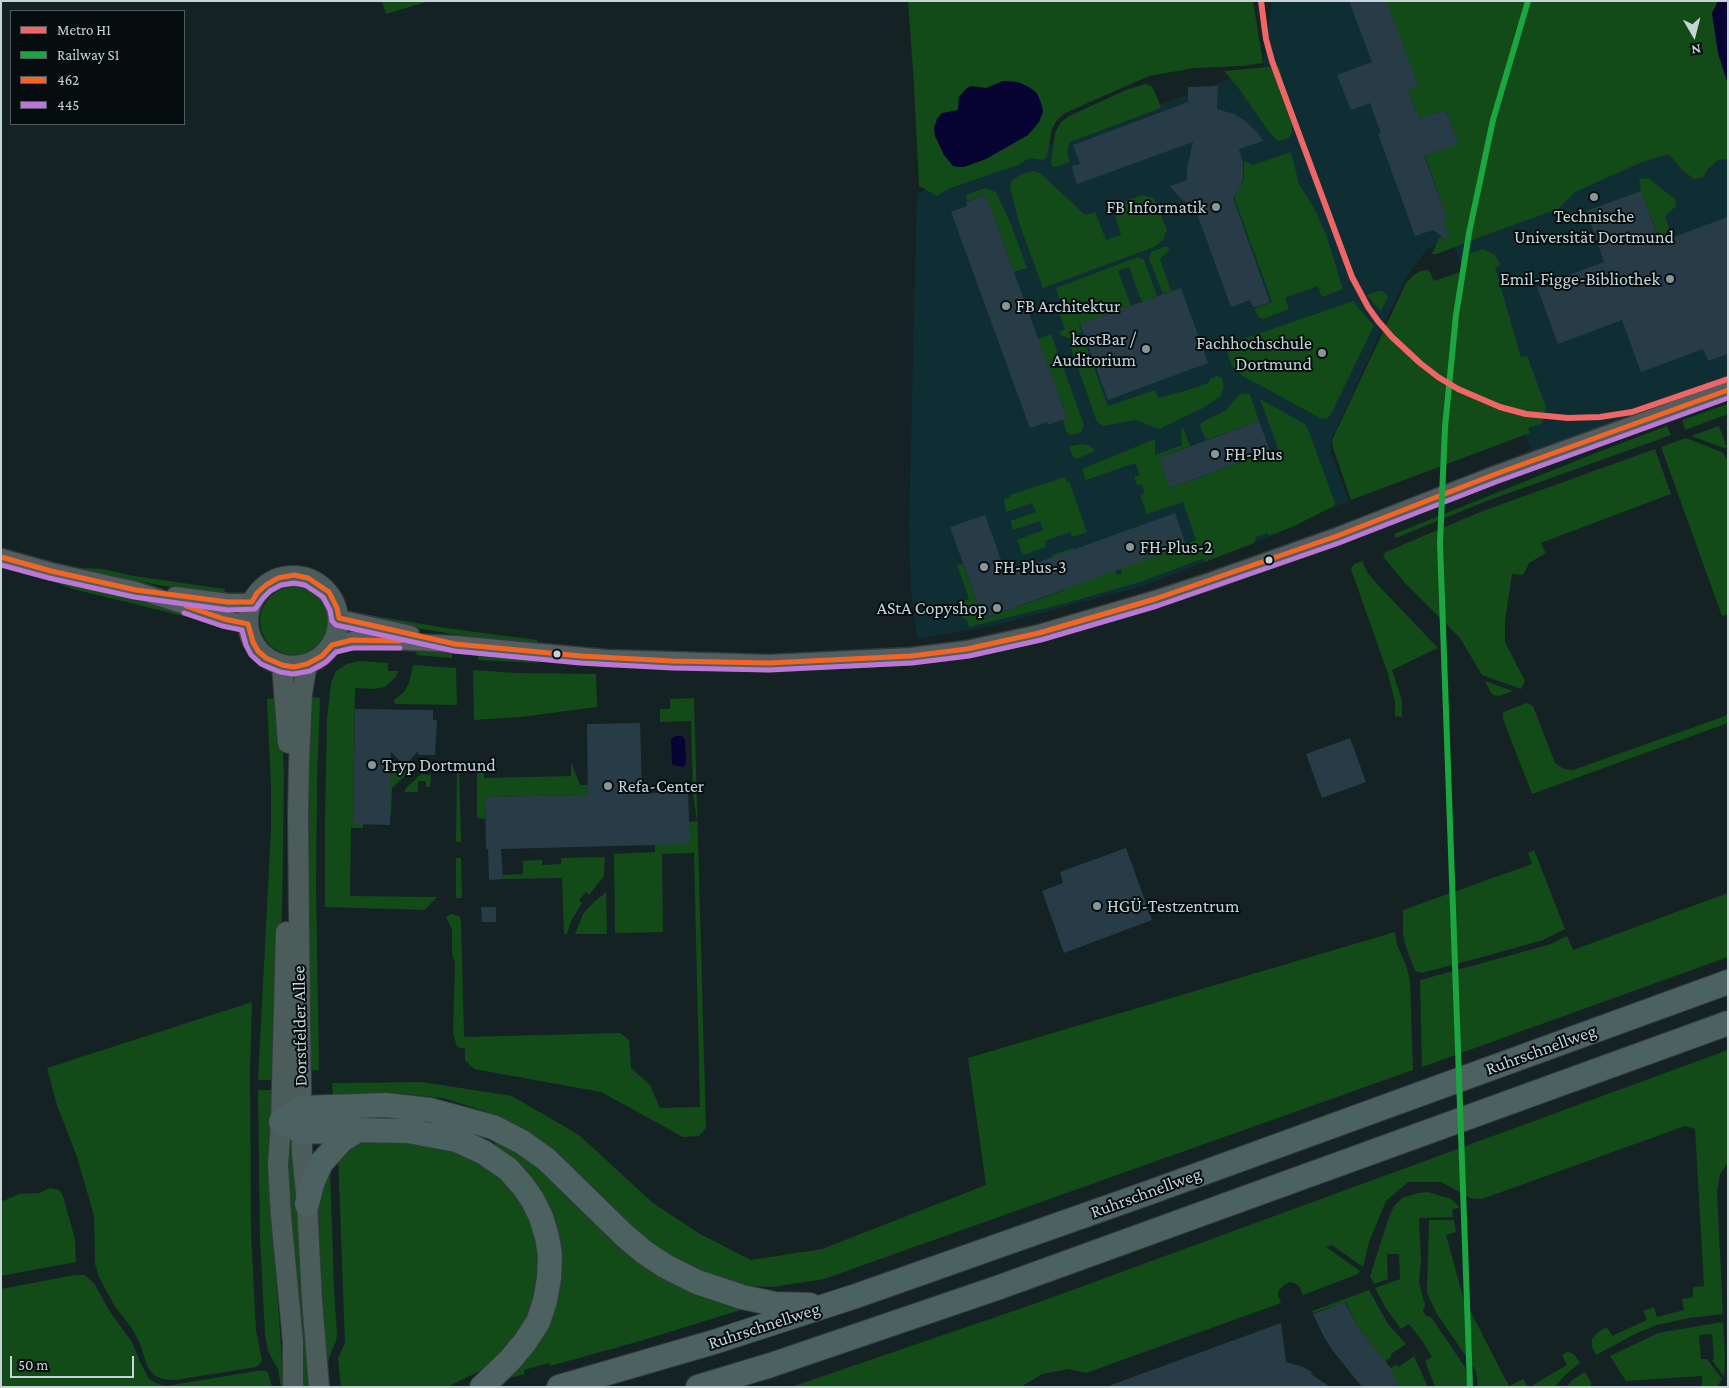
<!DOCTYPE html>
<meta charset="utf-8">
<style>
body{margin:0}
#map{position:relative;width:1729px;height:1388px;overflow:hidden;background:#152224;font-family:"Crimson Pro",serif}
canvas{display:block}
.frame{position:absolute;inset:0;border:2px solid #c7d4d7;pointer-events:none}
.legend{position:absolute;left:10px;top:10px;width:175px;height:115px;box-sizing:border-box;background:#050d0f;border:1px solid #535d5f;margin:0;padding:6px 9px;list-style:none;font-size:15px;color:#c7d4d7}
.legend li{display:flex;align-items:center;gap:10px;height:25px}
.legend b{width:25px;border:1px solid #535d5f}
.north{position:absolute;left:1669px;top:10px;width:50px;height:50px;-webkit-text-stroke:4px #050d0f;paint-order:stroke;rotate:172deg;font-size:14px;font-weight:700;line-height:20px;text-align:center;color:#c7d4d7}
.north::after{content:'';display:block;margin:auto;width:18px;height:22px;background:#c7d4d7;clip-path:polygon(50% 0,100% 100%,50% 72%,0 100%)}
.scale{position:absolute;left:10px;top:1356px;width:124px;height:22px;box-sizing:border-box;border:2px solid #c7d4d7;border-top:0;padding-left:6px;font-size:15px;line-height:18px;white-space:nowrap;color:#c7d4d7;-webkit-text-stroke:4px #050d0f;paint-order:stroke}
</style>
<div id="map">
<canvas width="1729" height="1388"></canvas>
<div class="frame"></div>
<ul class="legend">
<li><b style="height:6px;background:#f06565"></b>Metro H1</li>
<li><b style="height:6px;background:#1ba642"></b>Railway S1</li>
<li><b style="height:6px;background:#f26522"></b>462</li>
<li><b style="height:6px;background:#ba77d6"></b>445</li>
</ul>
<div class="north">N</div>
<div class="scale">50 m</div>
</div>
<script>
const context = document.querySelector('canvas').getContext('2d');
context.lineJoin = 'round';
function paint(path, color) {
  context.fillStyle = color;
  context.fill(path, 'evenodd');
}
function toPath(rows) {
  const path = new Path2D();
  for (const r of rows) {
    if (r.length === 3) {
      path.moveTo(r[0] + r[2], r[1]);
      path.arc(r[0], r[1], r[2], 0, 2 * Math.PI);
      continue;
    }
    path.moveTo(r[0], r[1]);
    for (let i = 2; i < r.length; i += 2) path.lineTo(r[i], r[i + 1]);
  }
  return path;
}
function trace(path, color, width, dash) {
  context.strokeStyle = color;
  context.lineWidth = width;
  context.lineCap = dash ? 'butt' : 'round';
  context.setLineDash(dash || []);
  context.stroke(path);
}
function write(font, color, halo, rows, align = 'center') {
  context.font = font + ' "Crimson Pro",serif';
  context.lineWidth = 4;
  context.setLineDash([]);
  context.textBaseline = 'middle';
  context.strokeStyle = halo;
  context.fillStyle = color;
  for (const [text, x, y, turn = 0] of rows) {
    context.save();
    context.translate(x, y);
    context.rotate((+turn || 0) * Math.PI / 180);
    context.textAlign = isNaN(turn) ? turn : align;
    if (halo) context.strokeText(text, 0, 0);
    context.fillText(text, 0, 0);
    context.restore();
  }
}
paint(toPath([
 [1272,1,1728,1,1728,384,1533,454,1454,245,1454,239,1427,249,1405,279,1331,440,1331,453,1349,501,1318,513,1295,526,1269,537,1143,586,988,627,917,639,911,588,909,528,917,193,1263,67]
]), '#0f2e34');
paint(toPath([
 [382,1,429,1,386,14],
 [908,1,1253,1,1263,63,1242,66,1194,68,1149,76,1065,113,1057,120,1052,129,1047,157,1043,160,1029,158,1020,164,948,189,937,196,919,186,914,85],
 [1387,1,1728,1,1728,159,1718,160,1708,169,1703,177,1694,179,1682,170,1669,154,1642,162,1575,192,1558,209,1491,233,1437,254,1432,254,1439,238,1447,233,1443,220,1447,218,1425,156,1458,144,1458,143,1446,111,1444,110,1411,122,1416,110,1411,97,1404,91,1417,85],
 [1279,66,1292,120,1292,132,1289,138,1278,141,1270,133,1237,86,1224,71],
 [1145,84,1151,86,1154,90,1161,108,1070,142,1067,152,1070,162,1056,167,1053,167,1051,164,1055,133,1061,122,1069,116,1126,90],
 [1291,152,1299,184,1314,208,1326,234,1343,289,1322,297,1318,286,1285,298,1289,309,1263,319,1259,317,1254,309,1272,302,1234,197,1244,179,1244,161,1253,165],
 [1033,171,1040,173,1085,215,1095,212,1106,240,1121,235,1112,206,1142,195,1154,198,1167,230,1163,240,1154,247,1043,288,1019,223,1010,187,1012,180,1022,174],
 [1648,178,1675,199,1676,203,1675,207,1665,216,1670,231,1658,235,1641,191,1639,179],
 [985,188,996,192,1012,227,1027,268,1014,272,986,195,967,201,966,195],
 [1164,247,1169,247,1169,250,1160,259,1171,291,1163,294,1149,259,1151,252],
 [1483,249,1495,255,1498,260,1500,266,1495,268,1521,357,1527,356,1546,407,1542,423,1528,428,1530,433,1351,500,1333,448,1332,440,1406,283,1414,275,1421,271,1427,270,1430,272,1434,281,1466,270,1463,260,1465,255],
 [1138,257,1144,260,1157,296,1142,302,1129,267,1118,271,1131,306,1080,324,1079,325,1082,333,1068,338,1062,336,1059,332,1065,329,1057,308,1062,306,1056,288],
 [1379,291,1383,291,1388,297,1381,311,1366,295],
 [1353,301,1374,326,1330,416,1326,419,1320,418,1241,375,1233,367,1228,356,1229,348,1235,342],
 [1051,334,1084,425,1082,431,1077,434,1070,435,1066,431,1063,419,1067,417,1038,339],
 [1083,337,1108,406,1155,390,1158,398,1188,390,1208,383,1210,379,1217,376,1222,378,1224,388,1220,397,1201,409,1159,429,1136,420,1103,426,1097,422,1069,342],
 [1246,393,1250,394,1259,421,1206,440,1200,426,1202,422,1225,411,1240,394],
 [1260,399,1305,424,1308,429,1335,503,1334,506,1294,526,1269,536,1268,533,1256,537,1254,543,1205,562,1202,559,1140,582,1063,604,969,627,967,620,962,617,958,604,969,599,957,565,963,564,983,619,1065,590,1052,555,1073,548,1086,581,1115,570,1117,575,1122,573,1120,568,1196,540,1183,502,1147,514,1140,495,1145,493,1141,484,1137,485,1134,477,1140,475,1135,463,1086,480,1082,469,1155,439,1155,455,1182,445,1181,429,1183,428,1190,446,1159,458,1171,488,1270,451,1271,454,1279,451],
 [1728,404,1728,414,1685,430,1682,420],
 [1667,426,1671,435,1484,502,1396,538,1394,534,1598,452],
 [1719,426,1727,447,1724,448,1691,436],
 [1686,438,1722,452,1728,461,1728,614,1722,616,1661,447],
 [1081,444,1088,445,1094,449,1094,451,1077,459,1074,458,1070,450,1070,447,1071,446],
 [1655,449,1671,494,1541,543,1546,553,1529,563,1523,575,1512,574,1505,621,1505,642,1525,681,1521,689,1482,675,1460,638,1405,583,1385,559,1383,555,1386,552,1480,512],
 [1065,477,1067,482,1069,482,1087,532,1072,537,1070,532,1045,541,1046,547,1023,555,1017,540,1043,530,1040,521,1013,530,1010,521,1036,512,1032,503,1006,512,1004,499,1010,497,1010,495],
 [1362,561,1368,573,1377,584,1438,648,1392,670,1402,701,1402,717,1395,716,1395,702,1388,674,1351,569,1354,564],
 [85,568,103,569,134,576,225,589,224,594,158,585,85,570],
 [50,579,216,620,216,624,73,589,49,580],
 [294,621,34],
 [369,615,446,628,537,640,537,643,513,642,446,633,369,620],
 [417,651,452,653,452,658,416,655],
 [478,656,537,661,537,663,478,660],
 [359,661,388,663,388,671,398,671,396,677,385,687,373,689,355,688,353,824,363,824,363,828,351,828,350,896,437,897,425,910,325,907,325,823,327,719,331,683,336,671,347,664],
 [413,665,456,668,457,705,395,704,394,700,404,692,409,683],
 [473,670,515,673,596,674,597,707,521,717,474,720],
 [1485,681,1513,691,1499,696,1494,695,1491,693],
 [307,696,320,698,317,780,316,887,319,1070,309,1071],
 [280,697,284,774,283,849,282,912,272,1080,258,1080,271,829,271,787,267,699],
 [694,698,706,1128,699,1136,683,1137,601,1092,474,1069,465,1060,465,1049,457,1047,453,1033,455,963,452,953,452,929,446,917,451,914,459,916,461,920,464,1035,465,1037,620,1033,629,1040,631,1068,650,1085,660,1108,700,1107,694,853,662,854,663,932,615,933,614,854,655,852,655,844,689,844,689,822,697,821,693,793,691,721,660,722,660,709,670,709,670,699],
 [1527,703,1533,706,1555,763,1564,769,1573,770,1728,715,1728,723,1532,794,1503,719,1503,713,1506,711],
 [571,762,580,785,593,785,589,795,485,797,485,819,477,818,477,766,484,766,484,778,571,776],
 [400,765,408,773,392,788,391,815,390,815,390,775],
 [445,766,459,766,461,842,456,842,457,769,445,769],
 [421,774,431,775,430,787,426,787,426,781,418,781,418,792,405,792,405,789],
 [1534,850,1565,929,1543,940,1486,956,1422,973,1415,971,1406,947,1403,934,1403,910,1532,864,1528,853],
 [605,857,604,876,589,895,586,892,579,900,582,903,571,921,567,934,564,934,562,878,502,879,502,875,523,874,523,861,542,860,542,865,561,864,561,858],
 [456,858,461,858,462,898,456,898],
 [606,892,607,934,575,934,583,914,593,903],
 [1728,893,1728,957,1422,1067,1420,980,1548,945,1567,936,1573,950],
 [1395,932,1397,945,1406,965,1410,981,1413,1070,824,1279,773,1287,736,1285,664,1257,628,1228,554,1151,500,1116,443,1098,396,1093,333,1094,332,1083,422,1082,512,1096,579,1135,653,1203,700,1234,751,1260,822,1249,986,1185,968,1058],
 [252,1002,250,1069,251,1233,256,1331,262,1360,260,1364,256,1367,175,1380,163,1379,155,1376,148,1368,140,1344,133,1330,114,1305,99,1277,95,1264,94,1216,77,1157,57,1105,47,1068],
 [1728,1050,1728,1162,1720,1174,1717,1192,1723,1314,1689,1318,1657,1325,1635,1334,1596,1355,1592,1347,1592,1339,1598,1332,1607,1327,1612,1336,1647,1320,1643,1311,1654,1307,1657,1317,1684,1310,1682,1299,1693,1297,1693,1287,1704,1286,1695,1129,1685,1126,1482,1199,1470,1198,1441,1182,1408,1182,1386,1201,1369,1242,1363,1267,1332,1245,1326,1247,1360,1271,1358,1274,1303,1295,1300,1287,1296,1284,1290,1282,1284,1285,1279,1290,1278,1295,1281,1303,1086,1373,1069,1369,1042,1374,1021,1387,791,1387,1034,1304],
 [258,1090,272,1090,275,1264,284,1387,281,1387,278,1369,268,1351,265,1334,260,1238],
 [370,1137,447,1145,496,1169,528,1207,543,1273,524,1330,506,1350,480,1371,447,1387,341,1387,338,1358,345,1343,338,1154,352,1145],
 [289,1138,297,1138,309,1387,302,1387,285,1196],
 [496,1141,519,1154,744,1309,640,1341,550,1366,549,1363,524,1370,525,1374,494,1382,559,1257,492,1149],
 [330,1169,334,1289,337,1335,336,1341,330,1355,328,1363,330,1384,327,1384,319,1284,317,1199],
 [50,1188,59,1190,63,1196,75,1239,76,1262,1,1276,1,1202,19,1194,39,1193],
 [1428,1192,1451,1199,1460,1207,1452,1210,1453,1217,1419,1218,1421,1262,1419,1282,1425,1305,1423,1311,1426,1316,1431,1317,1465,1367,1470,1387,1435,1387,1425,1361,1432,1357,1423,1342,1409,1324,1401,1329,1385,1307,1375,1288,1400,1279,1399,1254,1387,1254,1388,1279,1374,1284,1370,1276,1389,1217,1394,1206,1402,1198,1418,1193],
 [1429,1220,1454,1220,1456,1232,1446,1235,1463,1297,1509,1386,1523,1379,1528,1387,1478,1387,1476,1371,1437,1314,1427,1293],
 [75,1275,84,1275,94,1283,110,1312,132,1342,140,1362,149,1379,156,1383,166,1386,262,1370,268,1372,272,1387,1,1387,1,1289],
 [1369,1290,1388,1324,1406,1344,1391,1354,1391,1357,1385,1362,1357,1326,1346,1302,1313,1313,1312,1311],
 [1723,1322,1725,1355,1724,1377,1712,1360,1714,1360,1712,1334,1699,1335,1701,1359,1707,1359,1722,1379,1717,1387,1702,1387,1702,1376,1626,1381,1610,1356,1658,1333],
 [1567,1352,1572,1353,1576,1357,1580,1363,1565,1375,1555,1387,1533,1387,1533,1385,1567,1365,1562,1355],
 [1414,1356,1428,1387,1399,1387,1390,1369,1396,1365,1399,1367],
 [1585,1372,1591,1382,1591,1387,1566,1387,1572,1380]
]), '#124a18');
paint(toPath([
 [1718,1,1728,1,1728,85,1718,53,1712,13],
 [1003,81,1018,82,1029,87,1037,93,1042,106,1043,112,1039,122,1028,135,986,159,964,167,958,167,953,166,944,155,935,136,934,128,937,119,942,113,958,110,959,97,967,88,972,86,986,88],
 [676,736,682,736,685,739,686,763,683,767,673,765,672,763,671,739]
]), '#070333');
paint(toPath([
 [1349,1,1387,1,1418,86,1408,89,1419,119,1445,110,1459,144,1424,156,1447,218,1443,220,1450,242,1433,230,1415,236,1378,134,1381,133,1370,103,1351,110,1337,75,1372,62],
 [1218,86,1217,109,1234,114,1244,120,1257,132,1263,141,1239,149,1243,163,1243,178,1239,189,1233,198,1270,302,1259,306,1253,307,1250,300,1231,307,1195,208,1180,198,1170,186,1187,180,1187,168,1193,142,1077,184,1073,172,1072,166,1080,164,1073,145,1188,102,1188,87],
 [1641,191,1660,242,1728,217,1728,354,1708,361,1703,349,1641,372,1622,320,1558,344,1537,287,1604,262,1586,211],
 [986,195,1067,418,1048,425,1047,422,1030,428,951,212,967,206,966,202],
 [1181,288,1208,363,1108,400,1080,324],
 [1259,421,1270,451,1170,488,1159,458],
 [1175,513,1186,545,983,619,950,527,985,515,1006,574],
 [355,709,433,710,433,720,437,720,435,755,418,755,418,751,405,766,391,752,390,825,353,824],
 [640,723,642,793,688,792,690,844,501,849,503,879,489,880,488,849,486,849,485,797,588,795,587,724],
 [1350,738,1366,782,1322,798,1306,754],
 [1126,848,1152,920,1064,953,1042,891,1063,883,1060,872],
 [481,907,496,907,496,922,482,922],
 [1345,1302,1357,1326,1390,1367,1399,1387,1362,1387,1333,1351,1324,1337,1313,1314],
 [1281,1323,1286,1362,1303,1367,1312,1372,1311,1374,1330,1387,1111,1387,1111,1385]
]), '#273c46');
const minor = toPath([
 [1,557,51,571,136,590,224,619,248,624],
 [175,595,228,602,252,602],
 [339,618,411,634],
 [332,645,352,640,362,640,455,644,606,658,769,663,911,656,967,649,1039,633,1155,599,1210,581,1337,536,1493,475,1728,390]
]);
const major = toPath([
 [293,621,45],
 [307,664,302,693,299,762,298,815,300,1020,302,1153,307,1204,312,1300,319,1387],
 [282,665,288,743],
 [286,932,281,1122,278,1165,281,1216,293,1342,293,1387]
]);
const highway = toPath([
 [281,1122,301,1108,385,1105,430,1110,493,1127,522,1142,546,1159,625,1236,644,1252,665,1266,697,1282,742,1297,775,1304,810,1305],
 [281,1122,302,1132,358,1130,408,1131,457,1140,483,1152,508,1169,523,1186,532,1199,541,1217,547,1237,550,1255,549,1278,545,1301,538,1322,525,1342,510,1360,482,1387],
 [307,1204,312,1184,321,1163,342,1140,358,1130],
 [559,1387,714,1342,856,1296,1148,1193,1728,982],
 [698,1387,771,1365,997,1288,1728,1023]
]);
trace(minor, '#323b3d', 19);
trace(major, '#323b3d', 22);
trace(highway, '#323b3d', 26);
trace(minor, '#545e60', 16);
trace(major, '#4c5c5b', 20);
trace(highway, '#4c6260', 24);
trace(toPath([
 [1,557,51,571,136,590,228,602,252,602,257,593,266,585,278,578,294,575,308,578,329,592,337,608,339,618,455,644,581,656,672,661,769,663,911,656,967,649,1039,633,1155,599,1337,536,1493,475,1728,390],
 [186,606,224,619,248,624,253,642,258,651,266,658,282,665,294,667,307,664,322,656,332,645,352,640,400,641]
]), '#f26522', 5);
trace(toPath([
 [1,565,49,578,134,597,228,610,255,609,263,598,270,591,281,585,294,583,305,585,323,597,330,610,332,621,336,625,454,651,580,663,672,668,769,670,912,663,969,656,1041,640,1157,606,1339,543,1496,482,1728,398],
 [184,613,222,626,242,630,246,645,251,655,261,664,280,672,293,674,310,671,326,662,336,652,353,648,400,648]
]), '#ba77d6', 5);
trace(toPath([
 [1470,1387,1440,543,1445,427,1456,315,1469,233,1493,120,1528,1]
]), '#1ba642', 6);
trace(toPath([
 [1261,1,1266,39,1272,61,1352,277,1368,307,1378,321,1392,337,1420,363,1438,377,1458,389,1500,407,1526,414,1568,418,1600,417,1632,412,1728,379]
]), '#f06565', 6);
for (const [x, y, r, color] of [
 [1594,197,5,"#899698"],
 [1216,207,5,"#899698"],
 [1670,279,5,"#899698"],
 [1006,306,5,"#899698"],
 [1146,349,5,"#899698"],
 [1322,353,5,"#899698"],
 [1215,454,5,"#899698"],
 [1130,547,5,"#899698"],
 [1269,560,4.5,"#c7d4d7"],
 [984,567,5,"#899698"],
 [997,608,5,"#899698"],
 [557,654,4.5,"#c7d4d7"],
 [372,765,5,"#899698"],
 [608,786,5,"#899698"],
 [1097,906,5,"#899698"]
]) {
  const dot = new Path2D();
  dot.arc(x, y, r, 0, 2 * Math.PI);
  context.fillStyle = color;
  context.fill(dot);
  trace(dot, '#050d0f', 2);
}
write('18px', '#c7d4d7', '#050d0f', [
 ["FB Informatik",1206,207,"right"],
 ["Technische",1594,216,"center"],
 ["Universität Dortmund",1594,237,"center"],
 ["Emil-Figge-Bibliothek",1660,279,"right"],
 ["FB Architektur",1016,306],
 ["kostBar /",1136,339,"right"],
 ["Auditorium",1136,360,"right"],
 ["Fachhochschule",1312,343,"right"],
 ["Dortmund",1312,364,"right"],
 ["FH-Plus",1225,454],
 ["FH-Plus-2",1140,547],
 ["FH-Plus-3",994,567],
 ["AStA Copyshop",987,608,"right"],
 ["Tryp Dortmund",382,765],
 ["Refa-Center",618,786],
 ["HGÜ-Testzentrum",1107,906]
], 'left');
write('18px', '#c7d4d7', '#050d0f', [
 ["Dorstfelder Allee",300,1026,-91],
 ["Ruhrschnellweg",1541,1050,-20],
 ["Ruhrschnellweg",1146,1193,-20],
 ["Ruhrschnellweg",764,1326,-18]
]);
</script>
